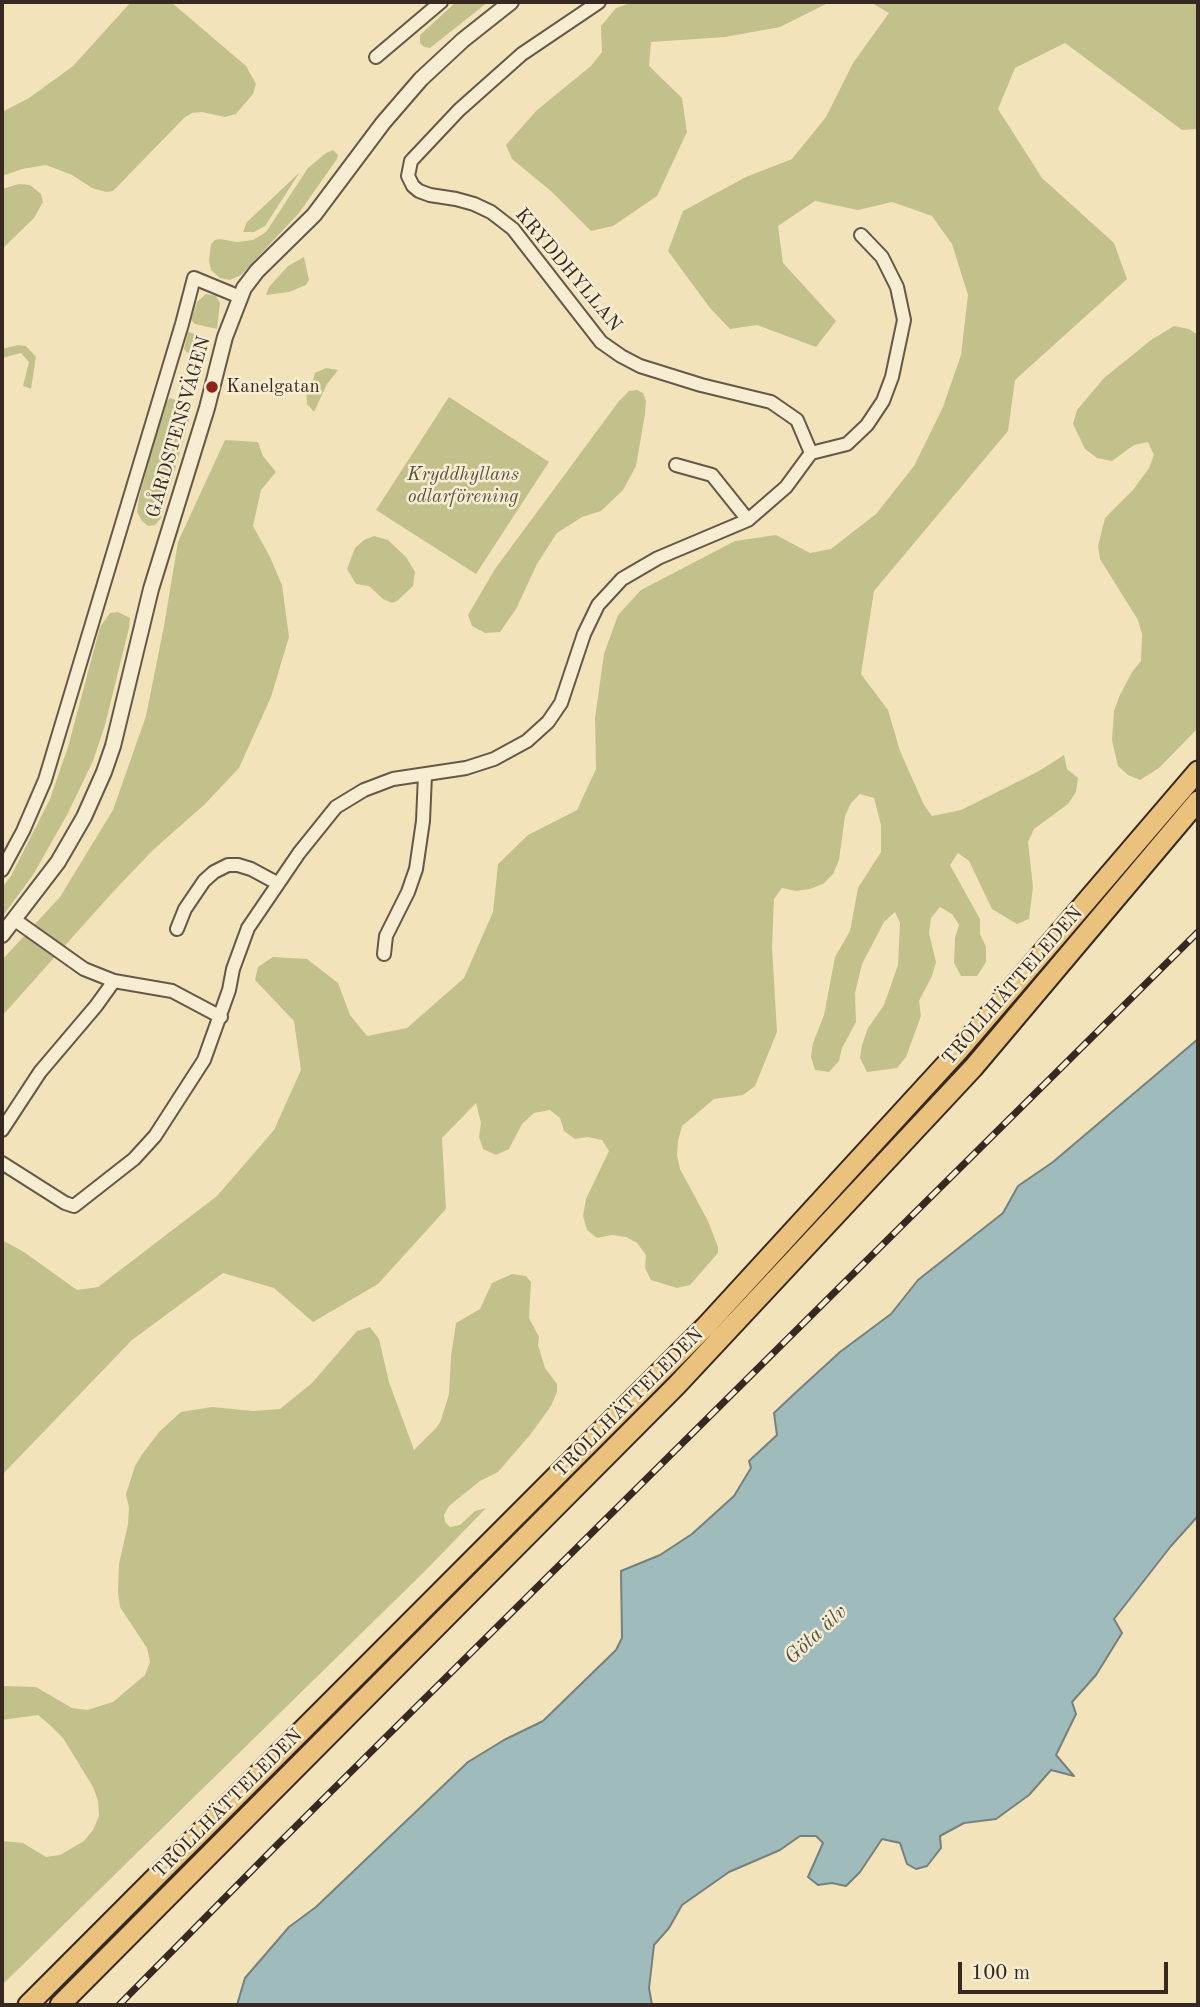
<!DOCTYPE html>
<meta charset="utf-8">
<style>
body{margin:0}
#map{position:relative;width:1200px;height:2007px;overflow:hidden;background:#f3e3ba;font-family:"Old Standard TT",serif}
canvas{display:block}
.frame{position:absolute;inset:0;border:4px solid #372922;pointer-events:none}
.scale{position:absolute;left:958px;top:1962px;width:210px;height:32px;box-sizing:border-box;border:4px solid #372922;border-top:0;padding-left:9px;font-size:21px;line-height:24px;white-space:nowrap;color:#372922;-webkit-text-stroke:5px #f7edd2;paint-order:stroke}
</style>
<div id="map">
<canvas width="1200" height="2007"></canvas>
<div class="frame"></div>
<div class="scale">100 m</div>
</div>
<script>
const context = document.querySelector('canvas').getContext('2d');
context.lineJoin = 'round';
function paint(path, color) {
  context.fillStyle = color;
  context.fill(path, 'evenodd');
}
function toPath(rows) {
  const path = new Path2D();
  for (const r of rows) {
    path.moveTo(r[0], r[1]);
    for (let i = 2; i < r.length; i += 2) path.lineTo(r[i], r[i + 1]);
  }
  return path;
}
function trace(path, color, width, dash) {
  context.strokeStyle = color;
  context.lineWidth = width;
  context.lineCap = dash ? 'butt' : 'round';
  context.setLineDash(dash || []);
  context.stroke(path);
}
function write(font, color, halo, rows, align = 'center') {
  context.font = font + ' "Old Standard TT",serif';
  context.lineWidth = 5;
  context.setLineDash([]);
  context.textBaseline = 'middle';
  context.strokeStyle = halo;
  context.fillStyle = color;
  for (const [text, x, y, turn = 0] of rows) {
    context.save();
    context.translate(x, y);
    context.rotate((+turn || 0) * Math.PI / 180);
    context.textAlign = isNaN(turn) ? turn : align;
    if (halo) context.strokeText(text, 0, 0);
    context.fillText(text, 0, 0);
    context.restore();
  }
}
paint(toPath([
 [131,2,171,2,246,66,256,84,253,94,236,114,225,117,202,112,192,113,185,117,113,191,106,192,92,188,72,175,46,165,22,169,2,176,2,112,29,98,73,66],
 [456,2,488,2,430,48,424,47,420,43,420,35],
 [633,2,830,2,780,27,725,37,651,42,649,66,682,98,687,132,657,196,613,226,591,231,552,192,512,159,506,145,537,110,591,66,602,52,601,26,616,8],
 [870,2,1198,2,1198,129,1182,130,1065,43,1015,68,998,109,1042,178,1114,243,1127,279,1015,380,1008,431,874,591,861,674,888,710,900,751,924,805,932,816,961,810,1039,771,1064,755,1067,769,1078,778,1076,792,1068,804,1034,829,1028,842,1033,887,1029,919,1017,924,992,909,969,861,958,853,950,865,980,919,980,934,986,947,986,962,977,976,961,976,954,963,955,938,959,925,952,914,940,907,931,918,929,933,936,962,932,976,919,1001,921,1016,906,1057,897,1068,867,1072,860,1058,862,1045,868,1028,884,1005,898,965,900,923,895,912,884,922,862,964,855,993,856,1022,842,1048,839,1061,829,1072,815,1070,811,1057,813,1043,824,1015,835,957,850,931,858,888,881,852,881,825,874,798,860,794,851,803,845,816,839,860,833,874,823,884,810,889,796,891,782,888,774,899,772,947,777,1032,755,1086,743,1095,714,1099,682,1126,678,1141,677,1155,680,1169,708,1221,718,1247,718,1253,690,1285,677,1288,651,1280,645,1268,646,1255,637,1243,626,1237,612,1235,597,1238,587,1230,583,1216,586,1199,609,1151,602,1140,588,1137,575,1139,564,1131,560,1118,550,1110,534,1113,522,1124,509,1149,496,1155,483,1149,479,1137,481,1123,476,1103,442,1138,446,1209,378,1284,313,1322,274,1288,223,1273,132,1340,2,1475,2,1240,24,1252,77,1290,98,1287,217,1196,274,1130,301,1070,294,1021,255,980,258,967,273,957,307,959,338,983,350,1015,367,1036,407,1028,464,978,493,912,498,864,528,835,577,810,596,769,595,718,604,654,618,615,641,590,735,541,776,535,810,553,831,549,876,514,914,466,943,407,961,355,968,295,952,244,932,216,892,202,858,210,815,201,778,226,783,263,836,321,816,347,757,325,730,329,710,308,668,251,683,211,746,177,792,159,826,117,853,63,889,13],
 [333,150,338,155,337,159,299,213,241,275,230,280,220,278,211,270,209,261,211,244,215,240,220,239,237,242,253,240,266,232,308,168,326,153],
 [300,172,265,226,254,232,243,232,247,222],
 [19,184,30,185,41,194,43,202,34,218,2,249,2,189],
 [304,257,309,280,306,285,289,292,266,295,269,287,288,266],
 [206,294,216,296,220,303,217,329,195,324,191,320,197,302],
 [1174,326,1189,329,1198,335,1198,728,1159,768,1140,780,1128,775,1118,766,1112,740,1114,711,1119,697,1132,672,1141,661,1142,634,1138,620,1100,559,1098,546,1105,518,1133,490,1149,468,1154,455,1148,442,1134,445,1112,461,1097,458,1085,449,1073,424,1077,410,1104,378,1151,340],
 [188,332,209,338,203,362,193,358,184,349],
 [18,345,26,346,36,357,31,389,23,386,29,362,21,353,2,358,2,349],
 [326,368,338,370,327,384,314,412,307,404,306,386,313,380,315,373],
 [637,390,643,393,646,401,645,414,636,466,623,490,601,511,582,517,557,533,537,564,516,609,500,632,485,633,472,626,468,615,495,569,619,401,629,391],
 [449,397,549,462,476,574,376,510],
 [170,398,184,403,188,409,189,420,161,518,155,525,148,526,142,521,137,512,139,498,161,415,165,403],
 [225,440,258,442,263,456,276,472,261,490,253,526,270,557,282,585,289,637,271,697,239,768,204,805,153,850,112,893,2,1016,2,960,60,897,113,810,146,716,164,626,178,542],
 [374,536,388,540,406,557,415,572,413,586,397,601,392,603,383,599,369,586,356,584,347,569,355,548,364,540],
 [118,612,130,618,129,628,105,725,93,761,68,813,33,875,2,917,2,888,11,876,50,799,68,747,100,627,110,613],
 [512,1274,526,1276,531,1282,529,1318,539,1337,538,1345,545,1368,557,1384,557,1392,551,1406,530,1435,498,1472,480,1481,449,1506,444,1515,445,1522,450,1527,460,1525,475,1511,486,1508,425,1571,2,1985,2,1841,23,1843,46,1857,60,1855,84,1841,93,1830,99,1816,98,1801,93,1787,63,1738,51,1726,38,1715,2,1720,2,1686,36,1687,72,1708,87,1710,113,1702,145,1675,150,1662,147,1648,120,1607,118,1592,119,1564,128,1524,129,1508,126,1494,135,1466,143,1453,160,1431,181,1412,212,1407,253,1411,280,1409,312,1383,357,1331,370,1327,379,1339,389,1382,414,1450,437,1427,441,1420,449,1394,451,1356,456,1323,480,1309,492,1283]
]), '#c3c18b');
const water = toPath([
 [1198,1039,1198,1516,1171,1546,1114,1619,1122,1633,1096,1675,1072,1702,1076,1714,1056,1755,1074,1776,1051,1770,1029,1795,996,1819,964,1823,940,1836,941,1848,927,1866,916,1869,907,1864,900,1843,882,1839,860,1872,846,1886,832,1883,818,1885,808,1877,823,1843,816,1836,800,1836,780,1850,729,1872,682,1905,669,1928,654,1945,649,1988,652,2005,237,2005,245,1978,289,1927,316,1907,468,1762,504,1740,543,1721,616,1650,622,1638,621,1571,660,1555,692,1534,734,1496,751,1468,749,1461,777,1435,774,1413,793,1395,840,1352,891,1314,918,1280,1003,1213,1018,1186,1053,1162,1198,1039]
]);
paint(water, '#a0bbbb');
trace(water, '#76817e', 2);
const minor = toPath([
 [599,2,522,54,459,110,411,161,408,176,413,186,419,191,430,195,456,199,474,204,491,212,513,229,601,342,621,356,640,366,701,385,771,402,797,420,811,453,847,444,867,425,883,401,892,377,904,320,897,287,882,257,861,235],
 [376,57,441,2],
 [676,465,712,475,748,520],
 [2,870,23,831,45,780,182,324,194,278,240,297],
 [15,920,84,969,114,981,172,991,221,1017],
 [177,929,185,909,204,881,214,872,228,865,238,865,251,869,277,883],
 [384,954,386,936,408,892,416,869,423,821,425,775],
 [2,1130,40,1072,96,1006,114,981],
 [2,1163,65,1203,74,1206,134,1159,155,1136,204,1060,229,990,233,969,248,928,299,853,336,807,364,790,393,779,466,768,494,759,527,741,548,722,561,703,584,634,598,605,622,579,658,558,748,520,786,487,811,453]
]);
const tertiary = toPath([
 [2,935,58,862,84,817,104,772,113,746,151,589,207,408,225,337,244,288,257,271,314,215,383,123,421,79,463,40,511,2]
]);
const trunk = toPath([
 [28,2005,705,1327,959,1050,1198,771],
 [60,2005,676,1386,973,1068,1198,801]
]);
trace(minor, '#665848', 16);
trace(tertiary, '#665848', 18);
trace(trunk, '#372922', 23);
trace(minor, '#f7edd2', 12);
trace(tertiary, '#f7edd2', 14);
trace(trunk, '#eac27d', 19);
const rail = toPath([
 [119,2005,273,1849,1198,932]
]);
trace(rail, '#372922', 7);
trace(rail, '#f7edd2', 4.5, [13]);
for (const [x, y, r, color] of [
 [212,387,7,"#8f2418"]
]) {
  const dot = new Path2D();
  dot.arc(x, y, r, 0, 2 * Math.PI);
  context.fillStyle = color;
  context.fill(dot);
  trace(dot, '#f7edd2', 2.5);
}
write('19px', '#372922', '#f7edd2', [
 ["KRYDDHYLLAN",568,270,50],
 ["GÅRDSTENSVÄGEN",179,427,-74],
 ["TROLLHÄTTELEDEN",1013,986,-49],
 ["TROLLHÄTTELEDEN",629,1403,-45],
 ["TROLLHÄTTELEDEN",228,1804,-45]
]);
write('19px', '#372922', '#f7edd2', [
 ["Kanelgatan",226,387]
], 'left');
write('italic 19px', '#5a4f3c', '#f7edd2', [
 ["Kryddhyllans",463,475],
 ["odlarförening",463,497]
]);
write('italic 21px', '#514e48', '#f7edd2', [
 ["Göta älv",816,1635,-43]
]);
</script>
